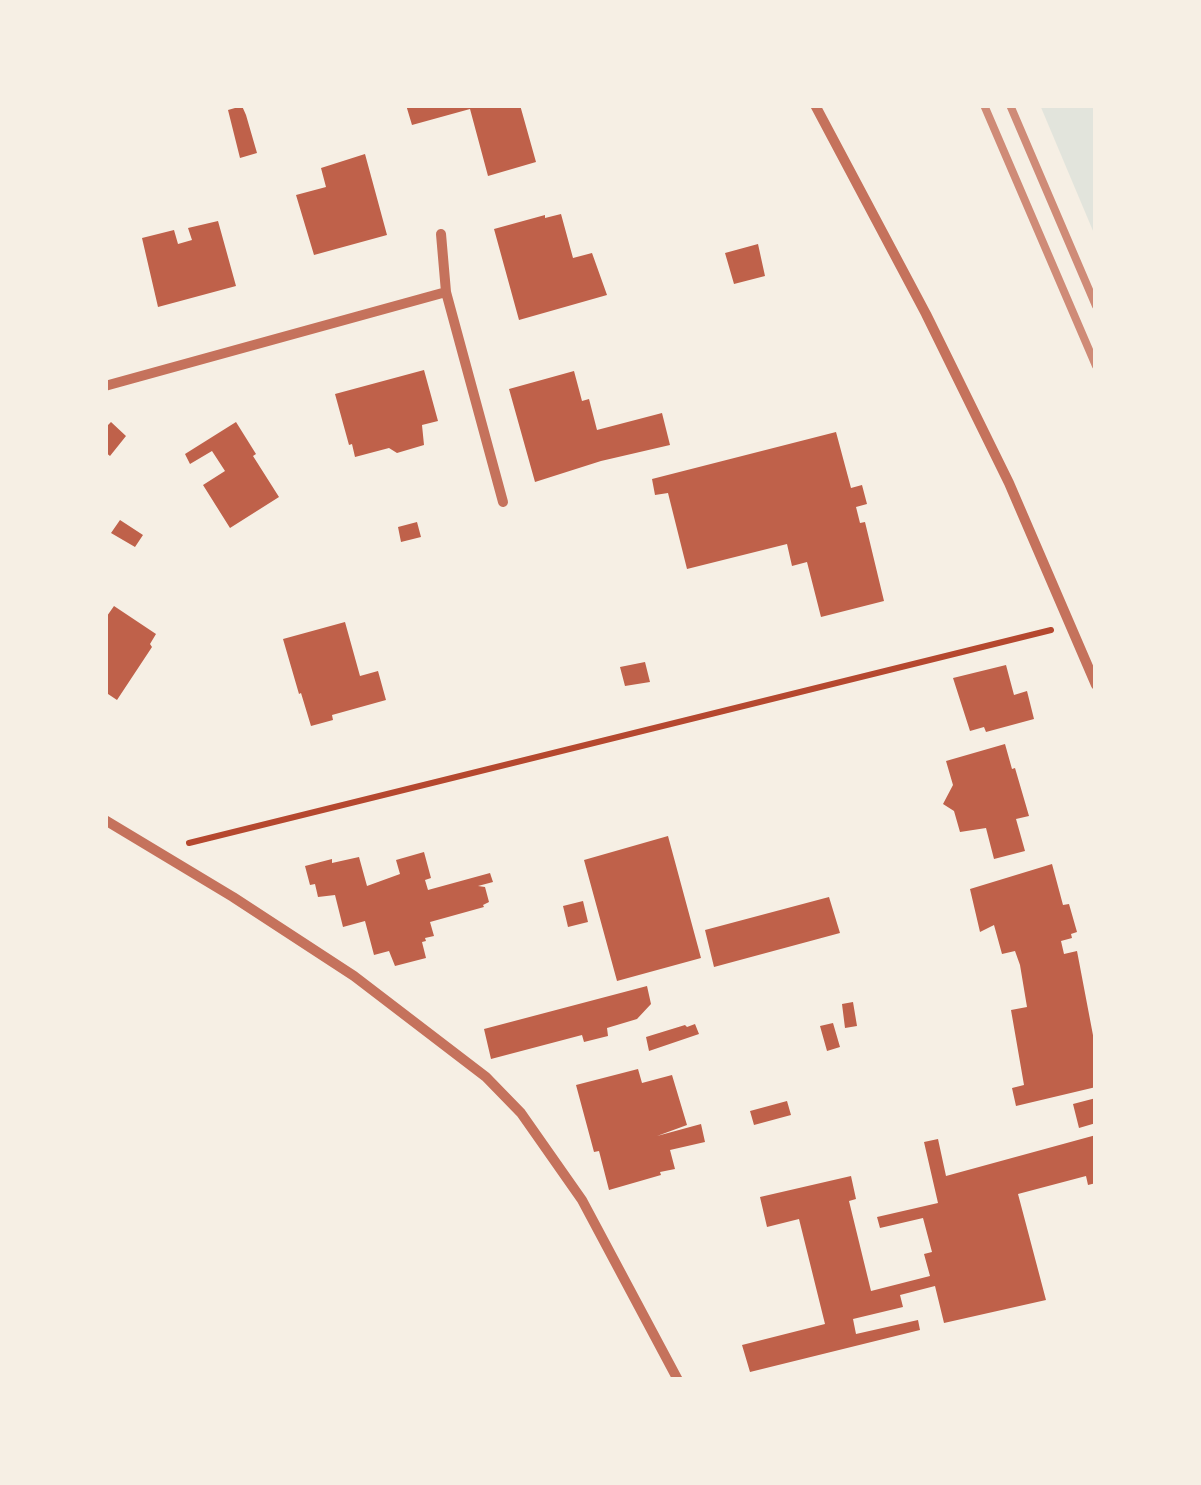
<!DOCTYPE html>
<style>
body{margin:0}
#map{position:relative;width:1201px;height:1485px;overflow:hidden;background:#f6efe4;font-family:"Roboto Condensed",sans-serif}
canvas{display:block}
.frame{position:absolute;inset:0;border:108px solid #f6efe4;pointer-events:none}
</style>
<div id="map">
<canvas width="1201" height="1485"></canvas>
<div class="frame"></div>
</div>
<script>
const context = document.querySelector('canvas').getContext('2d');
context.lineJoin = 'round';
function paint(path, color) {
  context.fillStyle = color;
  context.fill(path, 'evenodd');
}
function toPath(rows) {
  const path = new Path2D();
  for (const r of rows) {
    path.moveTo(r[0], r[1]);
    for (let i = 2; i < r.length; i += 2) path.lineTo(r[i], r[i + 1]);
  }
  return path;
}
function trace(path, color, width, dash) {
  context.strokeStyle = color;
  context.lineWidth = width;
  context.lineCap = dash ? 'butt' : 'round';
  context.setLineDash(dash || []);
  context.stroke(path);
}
paint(toPath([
 [1040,105,1096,105,1096,238]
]), '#e2e4dc');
paint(toPath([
 [406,105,520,105,536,162,488,176,470,109,412,125],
 [242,106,246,115,257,153,240,158,228,110],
 [365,154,387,235,314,255,296,195,326,187,321,168],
 [561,214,573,258,592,253,607,295,519,320,494,229,545,215,545,218],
 [218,221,236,286,158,307,142,238,174,230,178,244,192,240,188,228],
 [758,244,765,276,734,284,725,253],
 [424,370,438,421,422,425,424,445,397,453,389,448,355,457,352,444,349,445,335,394],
 [574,371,582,401,589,399,597,430,662,413,670,445,601,461,535,482,509,389],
 [111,422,126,436,110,456,105,452,105,428],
 [236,422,256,454,253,456,279,497,230,528,203,485,225,471,212,451,190,464,185,454],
 [836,432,851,488,862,485,867,504,856,507,860,523,865,522,884,601,821,617,807,562,792,566,787,544,687,569,668,493,655,495,652,479],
 [120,520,143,535,135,547,111,533],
 [417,522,421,537,401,542,398,527],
 [114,606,156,634,150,644,152,647,117,700,105,692,105,614,107,616],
 [345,622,360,676,378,671,386,700,332,715,333,720,311,726,301,693,299,694,283,639],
 [645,662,650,682,625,686,620,667],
 [1006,665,1014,695,1027,691,1034,719,986,732,984,727,970,731,953,678],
 [1005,744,1012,769,1015,768,1029,816,1016,819,1025,851,994,859,986,828,960,832,954,811,943,804,953,785,946,761],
 [668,836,701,958,617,981,584,860],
 [424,852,431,878,425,880,428,890,490,873,493,882,478,886,485,887,489,902,483,905,484,907,430,922,434,936,425,938,426,941,422,942,426,958,395,966,389,951,374,955,365,921,343,927,335,895,318,897,315,884,310,885,305,866,332,859,332,863,359,857,367,886,400,874,396,860],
 [1052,864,1063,905,1069,904,1077,932,1071,934,1072,938,1061,941,1064,954,1077,951,1096,1051,1096,1087,1016,1106,1012,1088,1024,1085,1011,1010,1027,1007,1020,965,1015,951,1002,954,994,925,980,932,970,889],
 [829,897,840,933,714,967,705,930],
 [583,901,588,922,568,927,563,906],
 [647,986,651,1004,637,1019,607,1028,608,1036,584,1042,582,1035,491,1059,484,1029],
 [853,1002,857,1026,845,1028,842,1004],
 [833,1023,840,1047,827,1051,820,1026],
 [695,1024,699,1034,649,1051,646,1037,685,1025,687,1027],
 [638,1069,642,1083,672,1075,687,1125,657,1136,701,1124,705,1142,670,1150,675,1169,660,1172,661,1175,609,1190,599,1151,594,1152,576,1085],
 [1096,1098,1096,1123,1079,1128,1073,1104],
 [787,1101,791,1115,754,1125,750,1111],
 [1096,1135,1096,1183,1088,1185,1086,1176,1018,1194,1046,1300,944,1323,935,1286,900,1295,903,1307,853,1319,856,1334,918,1320,920,1330,750,1372,742,1345,825,1324,799,1219,767,1227,760,1197,851,1176,856,1199,849,1201,871,1291,930,1276,924,1254,932,1252,923,1218,880,1228,877,1217,938,1203,924,1142,938,1139,946,1176]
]), '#bf614a');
trace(toPath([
 [189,843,1051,630]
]), '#b5482f', 6);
trace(toPath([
 [815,105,926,314,1009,483,1096,685],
 [441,234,446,292,503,502],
 [105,386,446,292],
 [105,820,233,897,354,976,486,1077,521,1113,582,1200,678,1380]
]), '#c5725c', 10);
trace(toPath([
 [984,105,1096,366],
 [1010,105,1096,306]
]), '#cf8b77', 8);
</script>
